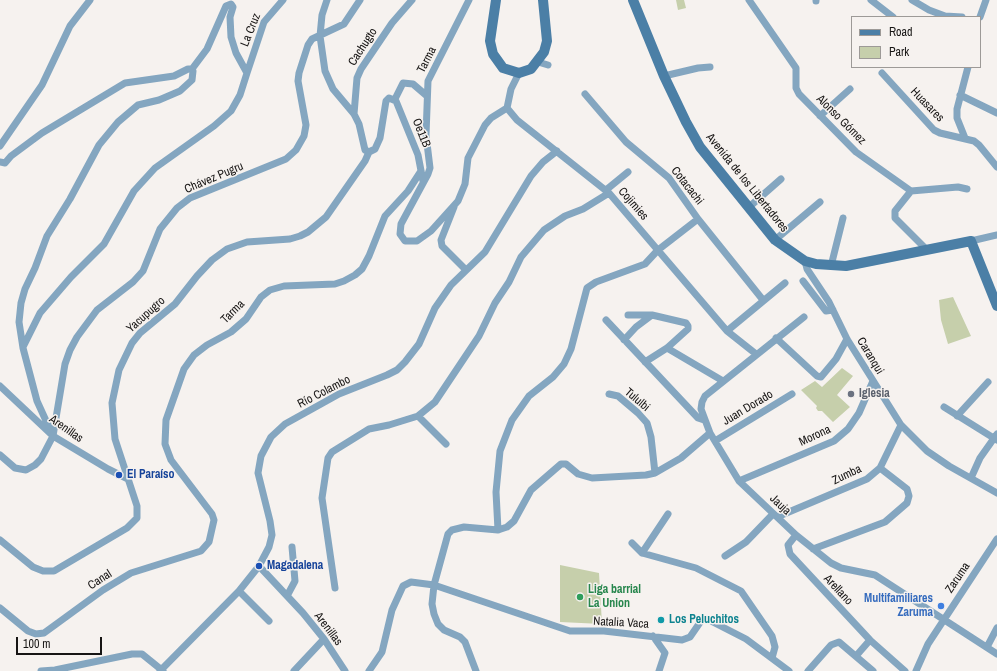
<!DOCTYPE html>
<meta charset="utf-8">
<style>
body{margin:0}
#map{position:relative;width:997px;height:671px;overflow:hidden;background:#f6f2ef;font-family:"Archivo Narrow",sans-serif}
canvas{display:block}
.legend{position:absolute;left:851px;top:16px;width:130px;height:52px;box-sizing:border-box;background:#f6f2ef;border:1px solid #9d9a97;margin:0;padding:5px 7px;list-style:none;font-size:12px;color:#171514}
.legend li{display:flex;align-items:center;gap:8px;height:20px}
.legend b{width:20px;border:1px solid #9d9a97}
.scale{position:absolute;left:16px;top:637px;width:86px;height:18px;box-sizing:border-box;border:2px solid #171514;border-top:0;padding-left:5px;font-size:12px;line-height:14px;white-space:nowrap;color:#171514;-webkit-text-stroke:3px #f6f2ef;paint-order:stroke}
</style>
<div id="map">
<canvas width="997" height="671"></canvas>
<ul class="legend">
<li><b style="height:5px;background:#4b7fa6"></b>Road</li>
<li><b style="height:11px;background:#c6cfab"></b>Park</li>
</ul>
<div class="scale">100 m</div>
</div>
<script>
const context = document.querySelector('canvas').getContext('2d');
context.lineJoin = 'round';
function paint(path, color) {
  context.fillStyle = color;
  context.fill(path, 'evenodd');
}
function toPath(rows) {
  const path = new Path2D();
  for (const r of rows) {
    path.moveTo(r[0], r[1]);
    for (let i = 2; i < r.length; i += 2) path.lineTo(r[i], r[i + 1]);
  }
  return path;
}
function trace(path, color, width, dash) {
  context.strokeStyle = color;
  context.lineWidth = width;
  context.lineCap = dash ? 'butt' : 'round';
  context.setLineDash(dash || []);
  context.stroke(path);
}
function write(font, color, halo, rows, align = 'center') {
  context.font = font + ' "Archivo Narrow",sans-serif';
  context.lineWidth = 3;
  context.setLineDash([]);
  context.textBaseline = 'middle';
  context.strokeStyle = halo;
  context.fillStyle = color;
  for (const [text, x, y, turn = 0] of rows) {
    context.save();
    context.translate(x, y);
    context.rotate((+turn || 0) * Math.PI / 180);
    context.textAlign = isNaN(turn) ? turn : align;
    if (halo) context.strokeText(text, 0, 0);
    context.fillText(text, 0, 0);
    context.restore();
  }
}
paint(toPath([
 [676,0,684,0,686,8,678,10],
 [953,297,971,336,948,344,941,320,939,300],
 [842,368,853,376,837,395,850,407,833,422,822,411,818,411,816,408,817,406,801,390,815,381,822,387],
 [560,565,599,573,602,624,560,622]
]), '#c6cfab');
trace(toPath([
 [327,0,322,15,320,36,325,71,333,89,354,114,359,124,365,150,369,152],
 [469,0,428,81,426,135,430,168,428,174,401,224,400,234,405,241,417,241,431,231,458,201,465,184,468,158,485,125,491,118,507,108],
 [749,0,796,68,796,88,799,94,856,152,911,191],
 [816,0,816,1],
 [871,0,893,17],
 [912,0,929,10,945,16,962,17],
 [980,17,986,0],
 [538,62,548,65],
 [247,73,264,22,283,0],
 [519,73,511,89,507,108,517,120,609,193,727,331,756,354],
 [882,73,934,130,940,133,974,141,979,145,997,167],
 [664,76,698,68,710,67],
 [585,94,626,142,669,178,698,219,763,300],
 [960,95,997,113],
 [395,99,403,83,413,84,427,96],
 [354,114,357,78,361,69,392,23,412,0],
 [820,116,850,89],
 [965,138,957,118,957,109,968,67],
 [0,146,42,85,70,26,90,0],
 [0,162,5,163,11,156,42,133,125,83,174,76,188,69,192,69,193,71,192,80,180,91,159,100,138,105,118,122,99,145,70,199,47,236,35,268,25,289,21,303,19,322,23,348,37,401,53,436],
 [606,190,628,172],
 [911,191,895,211,895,218,927,250],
 [911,191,958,187,967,189],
 [454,207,441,240,442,246,466,270],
 [748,208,781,179],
 [775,240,820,202],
 [971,241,997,235],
 [805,261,807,269,829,302,847,339,901,425,927,451,949,466,997,493],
 [831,266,843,218],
 [803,281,826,311,833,310],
 [628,315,652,315],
 [804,317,705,396,702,402,701,409,710,433,739,481,796,535,831,563,841,568,875,575,997,654],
 [606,320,698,418,704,420],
 [727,331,785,283],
 [776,338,817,376,821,377,836,359,847,339],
 [624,340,636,327,652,315,686,323,688,326,688,329,667,348,645,362],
 [23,347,40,313,71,277,104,244,134,191,155,168,214,126,231,111,240,95,247,73,236,53,231,37,230,17,233,7,231,4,226,6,207,49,192,69],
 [667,348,723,381],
 [0,386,53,436,108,469,128,479],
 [609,394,618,396,638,413,647,423,651,437,655,473],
 [944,407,997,440],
 [418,416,446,444],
 [957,416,988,382],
 [715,441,792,394],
 [0,455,15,468,26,470,35,465,41,459,53,436,65,364,70,350,77,337,97,310,133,282,143,271,160,229,177,208,190,198,286,159,296,150,304,136,306,125,298,81,299,73,308,45,312,39,344,24,360,0],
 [971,478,980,458,997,434],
 [739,481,834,441,848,429,859,413,873,381],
 [777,517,867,479,880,468,901,425],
 [498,530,496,492,500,451,512,420,529,396,553,377,564,364,571,349,587,288,596,282,645,264,658,250,698,219],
 [796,535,788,545,790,554,870,640,905,671],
 [0,540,33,567,43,571,54,571,127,528,137,518,137,506,115,439,112,403,119,370,132,343,140,333,175,304,197,276,212,260,227,249,247,242,290,239,300,236,308,232,326,217,365,161,369,152,375,149,380,138,386,101,389,98,396,101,418,155,423,181],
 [632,543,642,553,696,568,741,591,772,636,775,647,772,658],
 [813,549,885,522,907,503,909,496,907,489,880,468],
 [642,553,668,514],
 [725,556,746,542,773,514],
 [259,566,303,613,324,639,345,671],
 [335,588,322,498,328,458,332,452,369,429,389,425,418,416,435,402,479,336,495,303,509,282,521,257,544,230,565,216,583,209,609,193],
 [239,591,269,621],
 [287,596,295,581,292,547],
 [0,608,28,631,36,634,44,633,103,590,131,573,201,551,209,542,214,520,212,514,171,460,165,444,166,420,184,369,194,355,207,345,231,332,246,319,261,297,270,290,284,286,335,284,344,281,355,275,362,269,369,256,385,216,408,191,421,171],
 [653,636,665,653,659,671],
 [987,647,997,628],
 [856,656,870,640],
 [41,671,55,670,132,654,142,654,163,671],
 [160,671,239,591,259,566,269,547,272,535,270,521,258,473,261,456,271,437,285,424,339,394,387,375,397,370,405,362,419,344,435,308,451,285,485,252,531,176,543,162,557,151],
 [294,671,324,639],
 [369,671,382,652,392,610,403,586,411,582,434,585,570,631,604,631,682,640,690,637,701,621,707,619,746,639,789,671],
 [476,671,465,642,460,637,444,630,438,624,434,614,432,604,434,585,448,534,452,530,464,527,498,530,507,527,514,521,531,490,561,464,566,464,578,474,592,478,646,475,655,473,681,458,710,433],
 [808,671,831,645,839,642,873,671],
 [916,671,928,644,997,539]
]), '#84a6c0', 7);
trace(toPath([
 [496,0,490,41,493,54,503,68,519,73,531,69,544,52,547,41,543,0],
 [633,0,664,76,686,122,700,147,775,240,805,261,816,264,846,266,971,241,997,306]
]), '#4b7fa6', 10);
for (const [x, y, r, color] of [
 [851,394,4,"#6b7280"],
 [119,475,4,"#1a4fb4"],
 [259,566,4,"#1a4fb4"],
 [580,597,4,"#2e9e5b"],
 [941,606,4,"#3f7fe0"],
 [661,620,4,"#0f9aa8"]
]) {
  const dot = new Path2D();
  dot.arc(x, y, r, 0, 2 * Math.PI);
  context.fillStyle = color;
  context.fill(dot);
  trace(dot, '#f6f2ef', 1.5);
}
write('12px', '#171514', '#f6f2ef', [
 ["La Cruz",251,30,-68],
 ["Cachugto",363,47,-57],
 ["Tarma",427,60,-63],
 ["Huasares",927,105,46],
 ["Alonso Gómez",841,120,45],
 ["Oe11B",421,133,68],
 ["Chávez Pugru",214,178,-23],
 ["Avenida de los Libertadores",747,183,51],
 ["Cotacachi",687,186,52],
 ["Cojimies",633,204,49],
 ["Tarma",233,312,-45],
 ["Yacupugro",146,315,-42],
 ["Caranqui",870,356,59],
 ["Río Colambo",324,392,-27],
 ["Tululbi",637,400,40],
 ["Juan Dorado",748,408,-31],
 ["Arenillas",66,429,35],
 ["Morona",815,436,-25],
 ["Zumba",847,475,-25],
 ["Jauja",780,505,43],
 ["Zaruma",958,578,-56],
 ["Canal",100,580,-33],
 ["Arellano",838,590,47],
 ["Natalia Vaca",621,623,3],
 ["Arenillas",328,629,53]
]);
write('bold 12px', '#5b616d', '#f6f2ef', [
 ["Iglesia",859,394]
], 'left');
write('bold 12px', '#164399', '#f6f2ef', [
 ["El Paraíso",127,475],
 ["Magadalena",267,566]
], 'left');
write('bold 12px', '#27864d', '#f6f2ef', [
 ["Liga barrial",588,590],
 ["La Union",588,604]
], 'left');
write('bold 12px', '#366cbe', '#f6f2ef', [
 ["Multifamiliares",933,599],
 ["Zaruma",933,613]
], 'right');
write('bold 12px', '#0d838f', '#f6f2ef', [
 ["Los Peluchitos",669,620]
], 'left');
</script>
